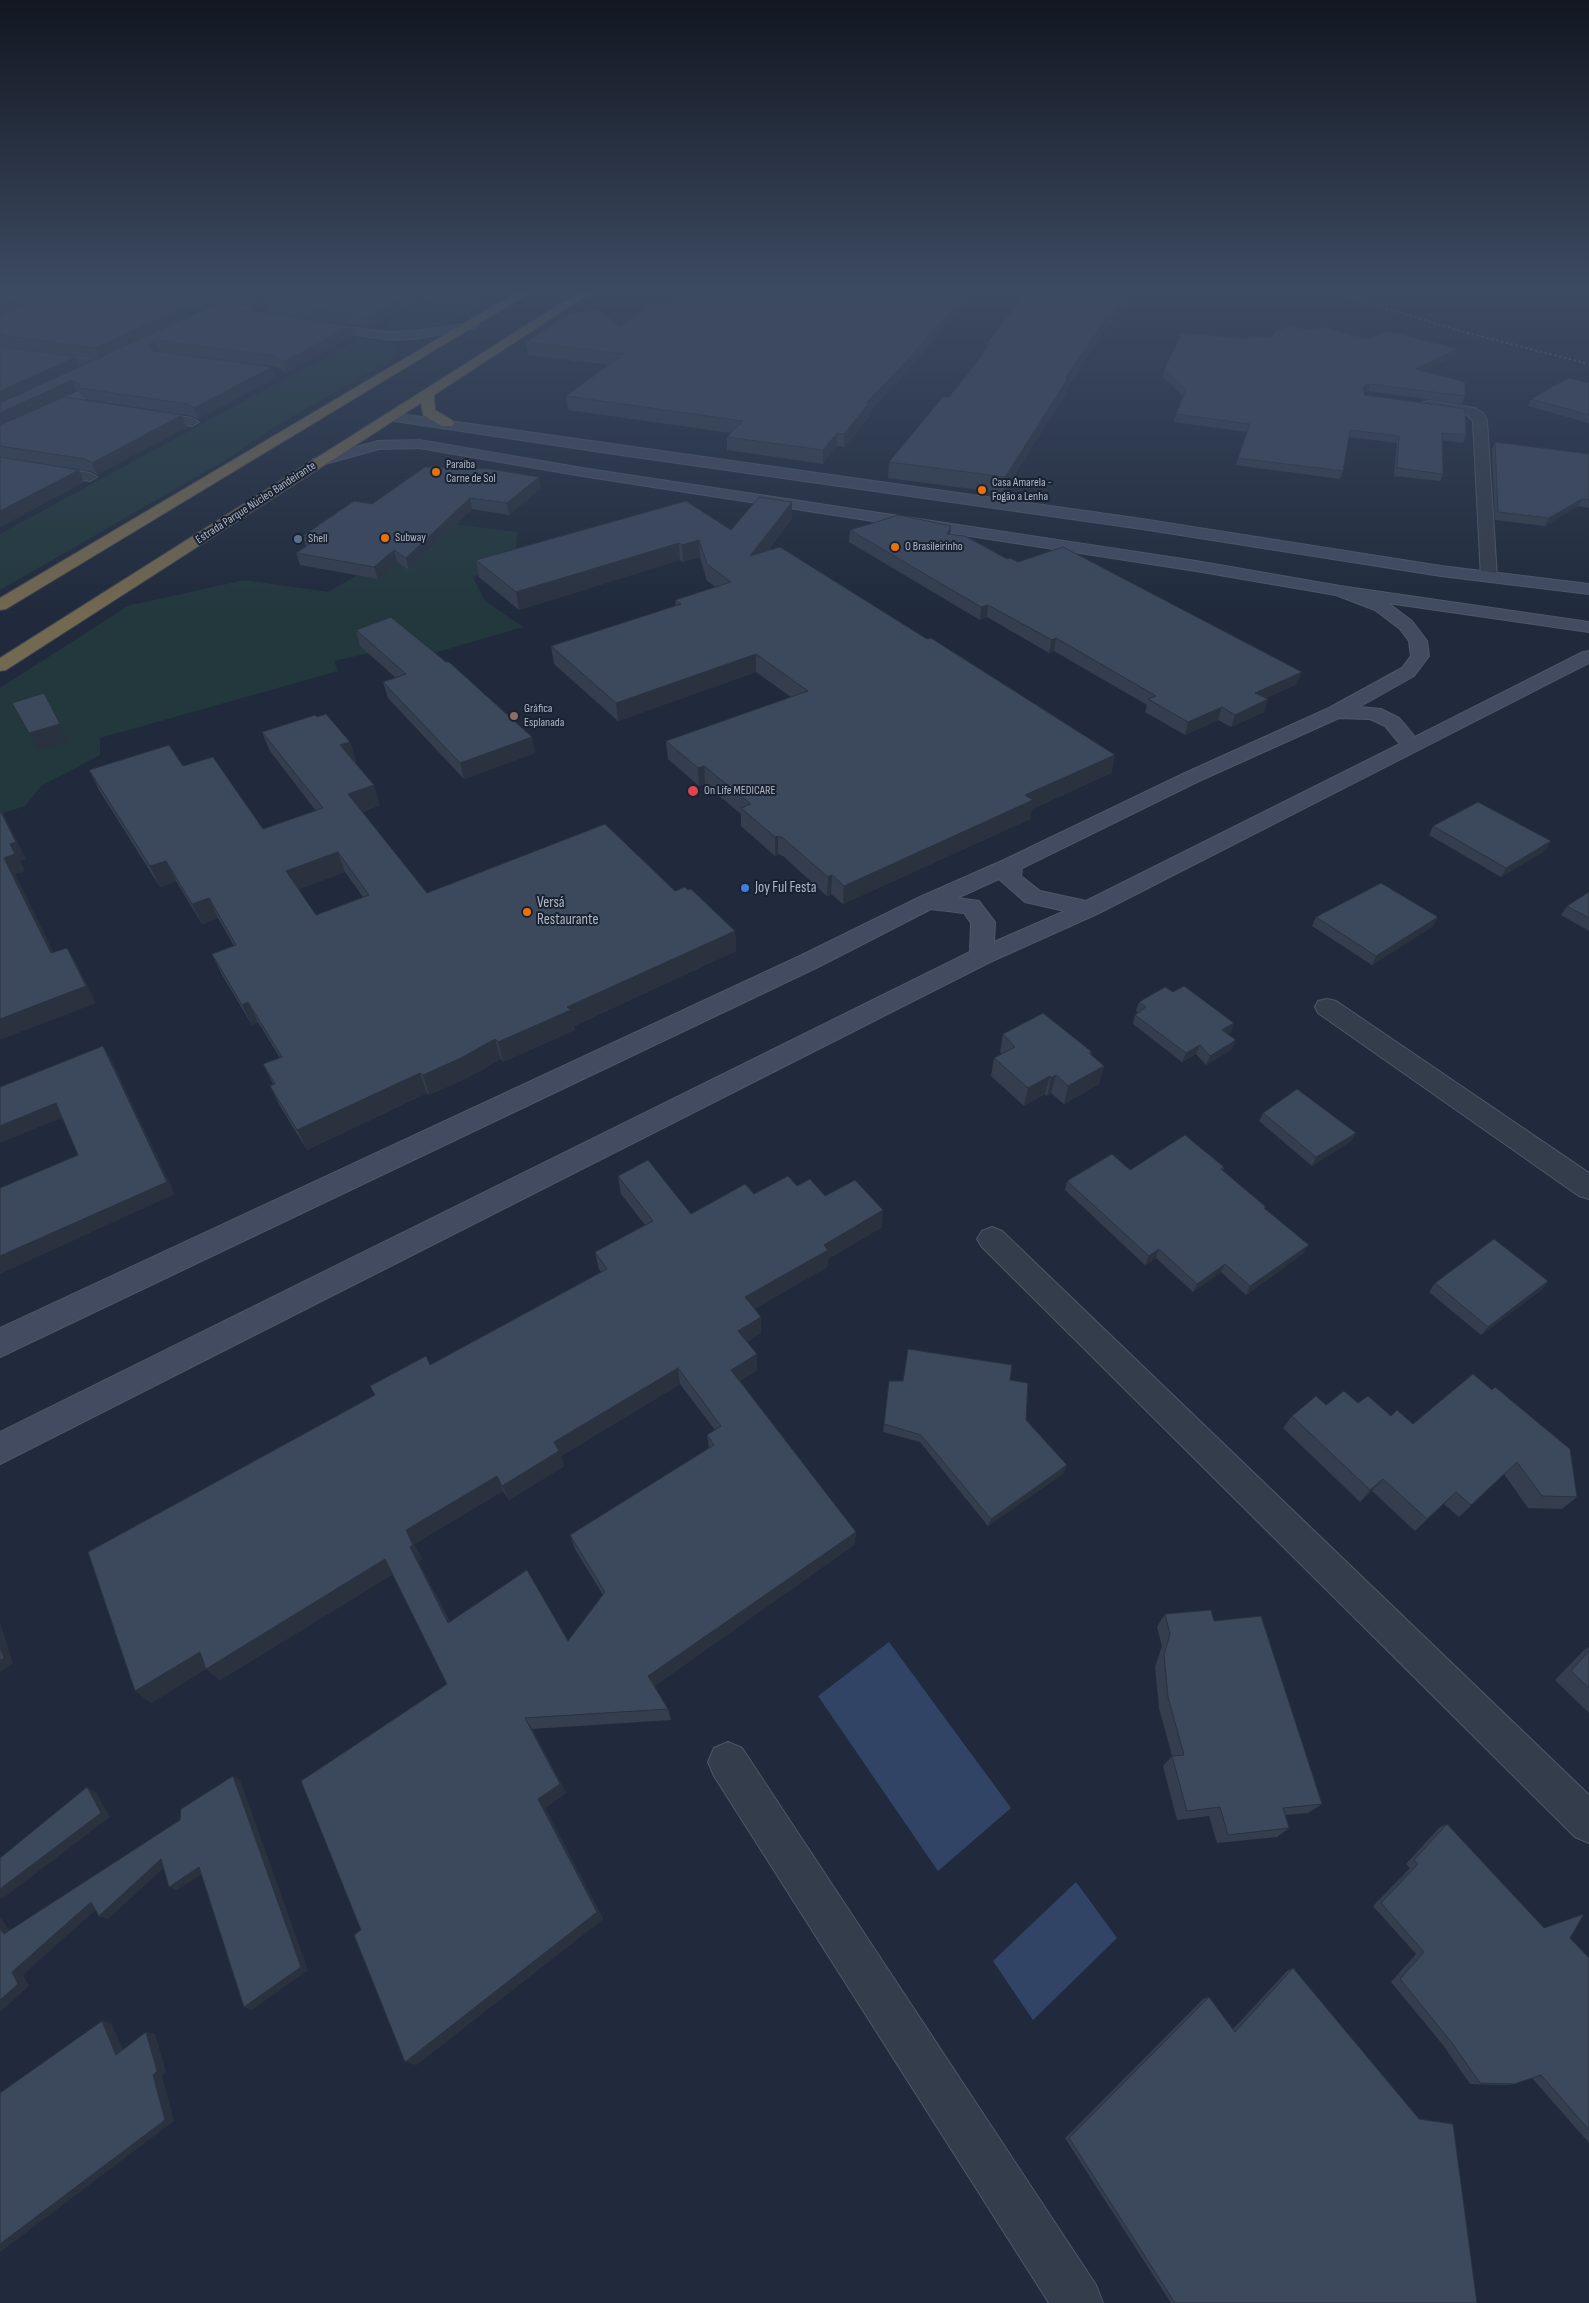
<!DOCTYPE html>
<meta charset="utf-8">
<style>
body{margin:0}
canvas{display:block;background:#202a3c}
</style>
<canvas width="1589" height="2303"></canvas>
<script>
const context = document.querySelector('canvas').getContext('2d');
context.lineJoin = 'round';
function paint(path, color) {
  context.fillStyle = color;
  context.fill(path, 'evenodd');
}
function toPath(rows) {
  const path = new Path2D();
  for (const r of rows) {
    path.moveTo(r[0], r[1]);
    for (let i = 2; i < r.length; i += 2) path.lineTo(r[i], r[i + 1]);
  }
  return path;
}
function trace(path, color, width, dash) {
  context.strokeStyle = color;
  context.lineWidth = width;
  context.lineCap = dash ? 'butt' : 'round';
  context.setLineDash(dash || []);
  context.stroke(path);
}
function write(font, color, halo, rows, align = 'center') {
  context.font = font + ' "Sofia Sans Condensed",sans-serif';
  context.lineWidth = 4;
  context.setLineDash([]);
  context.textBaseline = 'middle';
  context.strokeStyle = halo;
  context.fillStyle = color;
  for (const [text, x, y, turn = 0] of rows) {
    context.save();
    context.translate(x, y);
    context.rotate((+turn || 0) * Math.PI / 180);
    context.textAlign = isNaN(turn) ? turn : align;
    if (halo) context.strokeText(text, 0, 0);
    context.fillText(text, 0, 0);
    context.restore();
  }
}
paint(toPath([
 [443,292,502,292,468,314,441,325,423,329,380,327],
 [360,338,386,342,395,345,399,351,393,359,276,426,224,461,0,590,0,534],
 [435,522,517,532,515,562,473,577,485,601,523,627,421,657,405,645,334,661,338,671,100,738,100,755,41,786,25,806,0,814,0,688,128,606,244,580,328,592,392,555]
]), '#22383d');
paint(toPath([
 [889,1642,1011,1808,938,1871,818,1696],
 [1076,1882,1117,1938,1033,2020,993,1961]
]), '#324465');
const street = toPath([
 [409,292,432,292,433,294,428,297,409,292],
 [0,347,103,361,109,365,103,369,0,355,0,347],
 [1429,401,1475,408,1483,413,1487,421,1497,578,1495,581,1483,581,1481,578,1473,421,1466,414,1424,408,1422,405,1424,402,1429,401],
 [146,411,192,418,199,422,192,426,141,418,139,415,146,411],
 [0,458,90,473,97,477,90,481,0,466,0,458],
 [1327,999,1336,1001,1589,1173,1589,1199,1579,1196,1318,1013,1315,1007,1318,1001,1327,999],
 [992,1227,1002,1231,1589,1795,1589,1843,1575,1837,982,1247,977,1239,982,1231,992,1227],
 [728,1742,742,1748,1096,2285,1103,2303,1049,2303,714,1776,708,1762,714,1748,728,1742]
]);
const secondary = toPath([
 [227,306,245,307,256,314,250,317,239,312,227,312,201,322,195,319,212,309,227,306],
 [316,323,389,332,414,331,471,323,477,326,471,329,414,339,389,340,312,328,312,324,316,323],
 [115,375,121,379,119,382,0,438,0,429,115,375],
 [393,413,1142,519,1441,566,1589,584,1589,594,1441,576,1142,529,614,454,388,420,386,417,393,413],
 [419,440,582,468,1196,561,1340,586,1589,622,1589,632,1388,603,1412,621,1427,641,1429,656,1414,676,1359,707,1381,709,1399,718,1415,737,1583,652,1589,651,1589,663,1097,914,990,962,0,1464,0,1432,970,952,971,923,964,913,931,909,818,967,0,1357,0,1328,802,955,920,897,1004,860,1185,773,1329,708,1402,668,1411,656,1409,641,1400,629,1375,610,1336,595,1196,571,582,476,419,448,379,449,318,466,311,462,313,459,378,441,419,440],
 [1339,718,1370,719,1385,726,1400,744,1086,901,1040,891,1021,876,1022,868,1199,781,1339,718],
 [999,879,1025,902,1065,911,994,942,995,922,979,901,957,898,999,879]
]);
const highway = toPath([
 [517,292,531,292,6,609,0,610,0,598,517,292],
 [579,292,592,292,434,395,435,410,452,420,454,423,452,426,442,426,423,415,421,403,6,670,0,671,0,658,579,292]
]);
trace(street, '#4f5767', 2);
trace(secondary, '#4f5767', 2);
trace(highway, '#3c4454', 2);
paint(street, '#343d4c');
paint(secondary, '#424b60');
paint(highway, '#736850');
trace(toPath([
 [1333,292,1464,332,1589,364]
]), '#566074', 2, [2.5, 2.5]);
paint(toPath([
 [0,292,280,292,251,308,241,304,235,305,237,310,241,312,351,326,353,336,286,373,278,367,159,351,272,367,275,378,198,419,192,416,84,399,83,395,76,391,65,397,182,415,186,427,97,475,90,471,25,461,79,470,84,482,0,527,0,347,80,367,99,359,0,346],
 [152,303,205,310,187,318],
 [281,292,423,292,425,298,370,327,267,313,264,302],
 [1133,292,1110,327,1108,325,1075,376,1066,389,1065,395,1003,493,888,478,889,462,949,397,987,349,987,343],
 [621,326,909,370,870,411,870,416,844,447,837,446,823,464,727,450,727,437,731,433,568,410,566,396,609,365,528,355,526,342],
 [1272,338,1367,339,1458,349,1455,356,1423,371,1465,396,1462,404,1368,391,1364,392,1365,395,1466,435,1463,443,1442,440,1443,474,1440,481,1394,476,1397,443,1349,437,1343,471,1340,479,1236,465,1238,458,1247,432,1174,422,1176,414,1183,396,1163,377,1164,370,1248,339],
 [1589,383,1589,423,1528,406,1531,399],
 [1495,442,1589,454,1589,508,1578,506,1545,526,1495,520,1492,450],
 [541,488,509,515,472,509,409,570,397,562,378,579,300,565,296,553,306,546,303,536,372,504],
 [792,518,768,551,927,639,1115,755,1111,773,1032,809,1030,819,843,904,831,894,827,896,783,856,778,854,775,856,741,826,741,814,705,784,699,786,668,759,666,741,791,697,756,672,618,721,554,664,551,646,676,606,675,600,716,587,707,581,700,557,683,562,680,560,519,610,479,577,476,560,731,530],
 [951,526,950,534,1007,559,1018,562,1297,684,1266,698,1268,699,1264,712,1231,727,1218,720,1185,735,1145,712,1147,705,1054,651,1049,653,987,617,980,620,849,542,850,530],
 [356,630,446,662,535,753,464,779,388,698,383,682,396,678,360,646],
 [317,717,350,742,356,762,355,762,380,805,362,812,427,893,675,891,735,931,736,951,574,1026,575,1030,503,1062,501,1059,467,1078,429,1095,427,1093,307,1150,280,1106,270,1086,273,1084,263,1064,280,1058,258,1022,252,1025,222,975,212,954,234,946,218,918,202,924,176,881,160,887,99,790,89,770,183,766,263,829,316,811,270,751,262,732],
 [345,872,363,897,316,915,298,889],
 [1433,826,1546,850,1501,877,1429,835],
 [1589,892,1589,931,1561,915,1567,906],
 [1316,917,1438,917,1433,926,1372,965,1312,926],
 [1139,1002,1231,1032,1227,1034,1232,1049,1206,1065,1196,1054,1182,1062,1133,1024,1135,1015,1138,1012,1136,1011],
 [1003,1034,1092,1052,1091,1055,1104,1066,1099,1084,1064,1104,1051,1093,1047,1096,1045,1094,1024,1106,991,1076,994,1058,1002,1054,1000,1052],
 [1263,1113,1356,1133,1351,1141,1312,1166,1259,1121],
 [1224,1167,1223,1171,1265,1209,1304,1253,1246,1295,1221,1272,1193,1292,1156,1258,1145,1265,1065,1190,1067,1181,1130,1170],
 [618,1176,691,1214,754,1194,797,1186,825,1196,882,1227,828,1259,827,1267,754,1309,761,1333,747,1342,757,1370,740,1381,856,1532,854,1545,654,1686,668,1709,671,1720,532,1729,566,1793,545,1808,603,1919,416,2065,361,1930,447,1684,393,1574,220,1680,206,1669,151,1703,430,1365,601,1272,599,1269,595,1252,645,1225,621,1194],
 [680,1384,715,1430,707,1435,709,1448,570,1535,575,1549,603,1595,568,1641,450,1622,418,1561,422,1559,414,1544,503,1491,509,1500,564,1466,561,1456],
 [1548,1281,1541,1290,1481,1335,1429,1292,1435,1283],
 [1473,1374,1577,1497,1562,1509,1528,1508,1504,1474,1459,1517,1444,1504,1415,1531,1372,1491,1360,1502,1283,1428,1292,1416,1326,1405,1358,1403,1413,1424],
 [1010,1380,1026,1420,1064,1473,988,1526,920,1442,883,1432,889,1381,903,1381],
 [1165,1614,1214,1621,1322,1804,1308,1813,1285,1815,1289,1828,1277,1837,1217,1843,1209,1816,1177,1820,1163,1766,1172,1756,1159,1708,1155,1667,1162,1646,1157,1627],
 [1589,1647,1589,1713,1555,1680,1583,1651],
 [1447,1824,1544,1928,1584,1914,1570,1938,1589,1958,1589,2143,1532,2078,1514,2084,1504,2085,1470,2084,1443,2045,1391,1982,1416,1954,1373,1906,1410,1868,1406,1864,1439,1828],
 [1293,1968,1477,2303,1171,2303,1065,2138,1203,1999,1209,1997,1233,2029,1287,1971]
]), '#343e4f');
paint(toPath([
 [31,292,61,292,0,317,0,305],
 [257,292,280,292,251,308,248,297],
 [413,292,423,292,425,298,370,327,368,317],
 [967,292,976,292,909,370,870,411,870,416,844,447,844,434,866,403],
 [1127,292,1133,292,1110,327,1112,313],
 [238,294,241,304,235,305,239,315,206,310,202,300,213,296],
 [184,307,187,318,100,359,95,348],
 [1110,312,1108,325,1066,389,1065,395,1003,493,1005,477,1066,377],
 [351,326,353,336,286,373,283,362],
 [155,340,159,351,152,357,148,346],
 [1458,349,1455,356,1412,376,1415,369],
 [76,357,80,368,0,405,0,391],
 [272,367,275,378,198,419,194,408],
 [72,380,76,391,0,427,0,413],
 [1371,384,1368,391,1363,392,1363,389,1365,385],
 [182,415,186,427,97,475,92,463],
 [837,433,837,446,823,464,823,450],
 [79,470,84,482,0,527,0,511],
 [539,477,541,488,509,515,507,503],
 [470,498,472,509,409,570,406,558],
 [1582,499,1578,506,1545,526,1549,518],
 [792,502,792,518,751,573,750,556],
 [951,526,950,538,947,534],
 [699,540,700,557,683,562,682,545],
 [679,543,680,560,519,610,516,592],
 [394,550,397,562,378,579,374,567],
 [988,605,987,617,980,620,981,607],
 [1056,638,1054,651,1049,653,1052,640],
 [756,654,756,672,618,721,616,703],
 [1302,672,1297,684,1251,705,1255,693],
 [1268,699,1264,712,1231,727,1235,715],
 [1222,707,1218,720,1185,735,1188,722],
 [60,724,69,741,38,750,29,733],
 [532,737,535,753,464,779,460,763],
 [350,742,356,762,347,765,340,745],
 [1115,755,1111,773,1032,809,1030,819,843,904,844,886,1025,795],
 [704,766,705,784,699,786,698,768],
 [374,785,380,805,354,814,348,794],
 [0,807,26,859,20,861,25,871,15,874,62,970,51,953,28,907,4,858,10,844,0,810],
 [778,836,778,854,775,856,775,837],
 [1551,841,1546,850,1501,877,1506,868],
 [338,852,345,872,294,891,286,871],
 [166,861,176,881,160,887,150,866],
 [832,875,831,894,827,896,828,877],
 [209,898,218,918,202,924,192,904],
 [1438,917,1433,926,1372,965,1376,956],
 [735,931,736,951,574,1026,575,1030,503,1062,498,1042,567,1007],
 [67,948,77,965,96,1003,0,1040,0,1019],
 [248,1002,258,1022,252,1025,242,1005],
 [1234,1023,1231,1032,1219,1039,1222,1030],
 [495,1039,501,1059,467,1078,429,1095,423,1075],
 [1236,1040,1232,1049,1206,1065,1210,1056],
 [1200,1045,1196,1054,1182,1062,1186,1053],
 [103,1046,111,1059,175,1194,0,1274,0,1256,167,1182],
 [1104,1066,1099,1084,1064,1104,1068,1086],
 [420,1073,427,1093,307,1150,297,1130],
 [1056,1075,1051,1093,1047,1096,1051,1078],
 [1050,1076,1045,1094,1024,1106,1028,1088],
 [56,1103,66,1116,0,1143,0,1126],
 [1356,1133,1351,1141,1312,1166,1316,1157],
 [883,1210,882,1227,828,1259,827,1267,746,1314,745,1297,824,1245],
 [1309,1245,1304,1253,1246,1295,1250,1286],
 [1159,1249,1156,1258,1145,1265,1149,1256],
 [1225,1264,1221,1272,1193,1292,1197,1284],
 [1548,1281,1541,1290,1481,1335,1488,1327],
 [761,1317,761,1333,739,1347,738,1331],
 [757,1354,757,1370,732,1386,731,1370],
 [678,1368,680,1384,561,1456,564,1466,509,1500,502,1486,554,1442],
 [1067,1465,1064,1473,988,1526,991,1519],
 [497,1476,503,1491,414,1544,422,1559,418,1561,456,1635,448,1623,410,1547,406,1530],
 [1383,1479,1372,1491,1360,1502,1370,1490],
 [1456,1492,1444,1504,1415,1531,1427,1519],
 [856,1532,854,1545,652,1688,648,1676],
 [385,1559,395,1573,220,1680,206,1669,151,1703,135,1691,200,1652],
 [0,1622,13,1664,0,1672],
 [525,1718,532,1729,566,1793,545,1808,603,1919,416,2065,405,2062,538,1799],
 [233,1776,240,1780,308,1970,252,2010,244,2007],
 [87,1787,96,1792,110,1817,2,1899,0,1898,0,1889],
 [161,1859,169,1863,108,1919,99,1916],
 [199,1867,207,1871,177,1890,169,1887],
 [91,1902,100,1906,23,1975,29,1986,0,2012,0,2000,12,1972],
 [0,1917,14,1937,4,1934,0,1929],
 [102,2021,111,2023,126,2056,116,2055],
 [146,2032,155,2034,166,2072,162,2076,174,2121,0,2252,0,2244,153,2075]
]), '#2a3240');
const building = toPath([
 [0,292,31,292,0,305,0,292],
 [58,292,67,292,184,307,95,348,0,335,0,315,58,292],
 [144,292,257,292,248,297,238,294,213,296,202,300,144,292],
 [281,292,413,292,368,317,264,302,281,292],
 [684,292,967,292,910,357,866,403,870,402,844,434,837,433,823,450,727,437,743,421,566,396,624,354,526,342,571,313,598,310,621,326,655,302,668,304,684,292],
 [1027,292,1127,292,1112,313,1110,312,1077,361,1066,377,1067,380,1005,477,889,462,943,397,949,397,963,380,991,343,987,343,1027,292],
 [235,304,234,308,241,312,249,310,351,326,283,362,275,356,155,340,148,346,152,351,272,367,194,408,188,404,80,388,79,384,72,380,0,413,0,403,215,305,235,304],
 [1289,326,1310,330,1323,327,1367,339,1388,331,1458,349,1415,369,1465,382,1465,396,1371,384,1365,385,1363,389,1365,395,1465,409,1466,435,1442,433,1443,474,1397,468,1399,436,1350,430,1343,471,1238,458,1250,424,1176,414,1186,390,1164,370,1182,333,1248,339,1249,336,1272,338,1274,332,1289,326],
 [0,347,76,357,0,391,0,347],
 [1568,378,1589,383,1589,415,1531,399,1568,378],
 [64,397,182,415,92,463,85,459,0,446,0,425,64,397],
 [1495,442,1589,454,1589,500,1582,499,1549,518,1498,512,1495,442],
 [0,457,79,470,0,511,0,457],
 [425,467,490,469,539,477,507,503,470,498,406,558,394,550,374,567,296,553,318,539,303,536,354,501,372,504,425,467],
 [759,497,792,502,750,556,780,547,927,639,931,638,1115,755,1025,795,1033,800,844,886,832,875,828,877,783,838,778,836,775,837,741,808,751,804,704,766,698,768,666,741,808,691,756,654,616,703,551,646,681,604,675,600,731,582,707,564,699,540,682,545,679,543,516,592,476,560,686,501,731,530,759,497],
 [899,515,951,526,947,534,965,536,1007,559,1010,558,1018,562,1063,547,1302,672,1255,693,1268,699,1235,715,1222,707,1188,722,1148,699,1156,696,1056,638,1052,640,988,605,981,607,850,530,899,515],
 [391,617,446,662,449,662,532,737,460,763,383,682,406,674,356,630,391,617],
 [44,693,60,724,29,733,12,703,44,693],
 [326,714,350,742,340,745,374,785,348,794,427,893,605,824,675,891,685,887,688,890,691,889,735,931,567,1007,571,1010,498,1042,495,1039,461,1058,423,1075,420,1073,297,1130,270,1086,275,1084,263,1064,282,1057,248,1002,242,1005,212,954,236,945,209,898,192,904,166,861,150,866,89,770,169,745,183,766,213,757,263,829,323,808,262,732,315,715,317,717,326,714],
 [338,852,369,895,316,915,286,871,338,852],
 [1478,802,1551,841,1506,868,1433,826,1478,802],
 [0,810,16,842,10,844,15,854,4,858,28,907,51,953,67,948,86,986,0,1019,0,810],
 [1381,883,1438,917,1376,956,1316,917,1381,883],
 [1589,892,1589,918,1567,906,1589,892],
 [1184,986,1234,1023,1222,1030,1236,1040,1210,1056,1200,1045,1186,1053,1135,1015,1146,1007,1139,1002,1165,987,1173,992,1184,986],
 [1043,1013,1092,1052,1089,1053,1104,1066,1068,1086,1056,1075,1051,1078,1050,1076,1028,1088,994,1058,1015,1047,1003,1034,1043,1013],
 [103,1046,167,1182,0,1256,0,1188,78,1155,56,1103,0,1126,0,1087,103,1046],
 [1297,1089,1356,1133,1316,1157,1263,1113,1297,1089],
 [1185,1135,1224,1167,1221,1169,1266,1207,1264,1208,1309,1245,1250,1286,1225,1264,1197,1284,1159,1249,1149,1256,1067,1181,1112,1154,1130,1170,1185,1135],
 [648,1160,691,1214,745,1184,754,1194,788,1176,797,1186,810,1179,825,1196,855,1180,883,1210,824,1245,828,1250,745,1297,761,1317,738,1331,757,1354,731,1370,856,1532,648,1676,668,1709,525,1718,560,1784,538,1799,597,1912,405,2062,354,1935,361,1930,301,1781,447,1684,385,1559,206,1669,200,1652,135,1691,88,1552,375,1395,370,1386,426,1356,430,1365,607,1269,595,1252,653,1221,618,1176,648,1160],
 [678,1368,721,1426,707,1435,714,1445,570,1535,605,1592,568,1641,527,1570,448,1623,410,1547,413,1545,406,1530,497,1476,502,1486,559,1451,554,1442,678,1368],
 [1494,1239,1548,1281,1488,1327,1435,1283,1494,1239],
 [908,1349,1012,1365,1010,1380,1028,1383,1026,1420,1067,1465,991,1519,921,1435,884,1424,889,1381,903,1381,908,1349],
 [1473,1374,1492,1390,1495,1387,1570,1449,1577,1497,1542,1496,1517,1462,1471,1505,1456,1492,1427,1519,1383,1479,1370,1490,1292,1416,1316,1396,1326,1405,1344,1391,1358,1403,1368,1396,1391,1416,1397,1410,1413,1424,1473,1374],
 [1211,1610,1214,1621,1261,1616,1322,1804,1283,1808,1289,1828,1228,1835,1220,1807,1187,1811,1172,1756,1184,1755,1168,1697,1164,1655,1170,1634,1165,1614,1211,1610],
 [0,1647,4,1658,0,1660,0,1647],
 [1589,1651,1589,1688,1571,1671,1589,1651],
 [233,1776,301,1967,244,2007,199,1867,169,1887,161,1859,99,1916,91,1902,12,1972,18,1984,0,2000,0,1929,4,1934,180,1820,181,1809,233,1776],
 [87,1787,101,1813,0,1889,0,1858,87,1787],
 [1447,1824,1544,1928,1584,1914,1570,1938,1589,1958,1589,2130,1541,2075,1514,2084,1480,2083,1452,2043,1400,1979,1424,1952,1381,1903,1418,1864,1414,1860,1447,1824],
 [1293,1968,1419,2119,1453,2124,1477,2303,1175,2303,1069,2138,1209,1997,1235,2032,1293,1968],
 [102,2021,116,2055,146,2032,157,2071,153,2075,165,2120,0,2244,0,2093,102,2021]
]);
paint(building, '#3c485c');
trace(building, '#2a3240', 1);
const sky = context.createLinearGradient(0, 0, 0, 615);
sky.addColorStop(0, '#121721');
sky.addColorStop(0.47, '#3c4a61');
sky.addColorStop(1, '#3c4a6100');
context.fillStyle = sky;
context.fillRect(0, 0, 1589, 615);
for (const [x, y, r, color] of [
 [436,472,5,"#e8710a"],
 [982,490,5,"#e8710a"],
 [385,538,5,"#e8710a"],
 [298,539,5,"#5c6f8a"],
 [895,547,5,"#e8710a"],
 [514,716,5,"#8d6e63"],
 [693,791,6,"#e0444e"],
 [745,888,5,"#3f7fe0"],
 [527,912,5,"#e8710a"]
]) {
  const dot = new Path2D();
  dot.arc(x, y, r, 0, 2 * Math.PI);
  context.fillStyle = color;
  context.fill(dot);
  trace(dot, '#192231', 2);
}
write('12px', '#afb7c8', '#192231', [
 ["Paraíba",446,465],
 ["Carne de Sol",446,479],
 ["Casa Amarela -",992,483],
 ["Fogão a Lenha",992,497],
 ["Subway",395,538],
 ["Shell",308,539],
 ["O Brasileirinho",905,547],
 ["Gráfica",524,709],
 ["Esplanada",524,723],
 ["On Life MEDICARE",704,791]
], 'left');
write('12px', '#afb7c8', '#192231', [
 ["Estrada Parque Núcleo Bandeirante",256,503,-33]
]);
write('15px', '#afb7c8', '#192231', [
 ["Joy Ful Festa",755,888],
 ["Versá",537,903],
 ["Restaurante",537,920]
], 'left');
</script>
